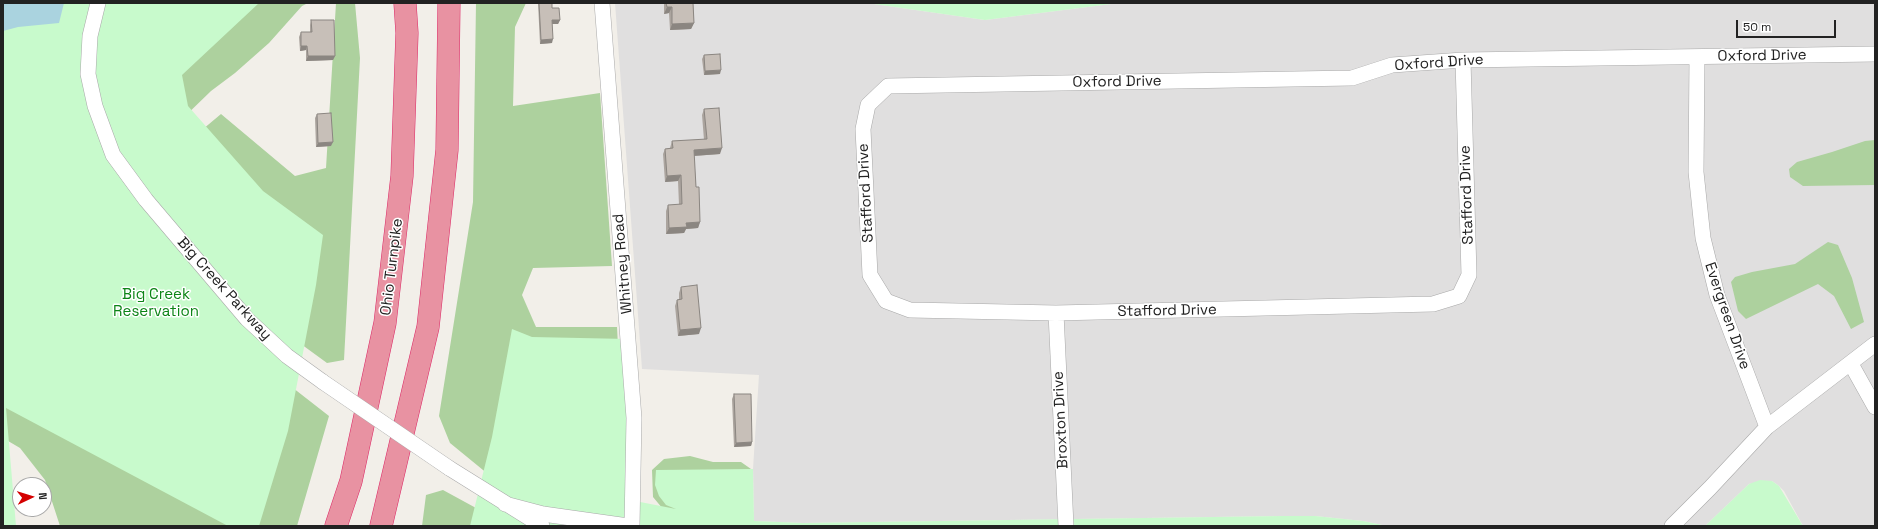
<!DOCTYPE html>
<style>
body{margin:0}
#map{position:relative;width:1878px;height:529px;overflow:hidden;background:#f2efe9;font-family:"Space Grotesk",sans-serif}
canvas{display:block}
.frame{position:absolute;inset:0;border:4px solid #222;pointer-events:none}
.north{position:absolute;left:12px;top:477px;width:40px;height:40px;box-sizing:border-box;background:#fff;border:1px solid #a7a7a7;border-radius:50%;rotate:86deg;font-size:11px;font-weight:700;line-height:16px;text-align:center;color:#222}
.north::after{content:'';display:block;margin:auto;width:14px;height:18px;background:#d40000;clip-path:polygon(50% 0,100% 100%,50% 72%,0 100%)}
.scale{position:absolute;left:1736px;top:20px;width:100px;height:18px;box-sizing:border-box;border:2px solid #222;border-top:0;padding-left:5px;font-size:12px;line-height:14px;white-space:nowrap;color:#222;-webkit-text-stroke:3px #fff;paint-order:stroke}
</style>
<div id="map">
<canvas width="1878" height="529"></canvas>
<div class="frame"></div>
<div class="north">N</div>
<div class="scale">50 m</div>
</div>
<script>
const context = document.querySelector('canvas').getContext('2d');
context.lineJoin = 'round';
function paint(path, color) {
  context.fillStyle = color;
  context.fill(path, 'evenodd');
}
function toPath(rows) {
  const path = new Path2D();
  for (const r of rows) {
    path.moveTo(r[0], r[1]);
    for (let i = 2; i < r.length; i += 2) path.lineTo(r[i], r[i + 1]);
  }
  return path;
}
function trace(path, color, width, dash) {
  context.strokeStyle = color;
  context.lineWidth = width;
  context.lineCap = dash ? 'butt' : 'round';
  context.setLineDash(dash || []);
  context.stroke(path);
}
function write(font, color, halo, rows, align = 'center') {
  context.font = font + ' "Space Grotesk",sans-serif';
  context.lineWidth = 3;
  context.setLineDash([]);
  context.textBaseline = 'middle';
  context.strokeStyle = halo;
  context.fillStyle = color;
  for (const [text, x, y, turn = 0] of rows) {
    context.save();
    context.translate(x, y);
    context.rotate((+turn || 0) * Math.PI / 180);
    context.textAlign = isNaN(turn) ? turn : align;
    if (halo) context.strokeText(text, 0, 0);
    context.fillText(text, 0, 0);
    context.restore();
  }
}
paint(toPath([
 [615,3,867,3,985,20,1119,3,1875,3,1875,526,1803,526,1784,491,1779,486,1772,481,1749,484,1705,526,1387,526,1363,521,1315,516,1282,516,803,523,754,521,753,469,759,375,642,369]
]), '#e0dfdf');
paint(toPath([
 [112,3,308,3,302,6,269,43,235,73,211,91,144,156],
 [336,3,355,3,360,58,344,360,327,363,268,320,147,176,221,114,295,176,326,168],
 [476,3,526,3,515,27,513,106,600,93,612,266,533,268,522,295,536,327,617,327,621,404,505,488,450,443,439,416,473,202],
 [3,31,261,363,329,416,297,526,60,526,45,480,20,448,3,438],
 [1875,140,1875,185,1803,186,1790,177,1789,169,1797,162,1832,152,1865,141],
 [1828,242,1838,245,1852,278,1864,322,1851,329,1834,296,1818,284,1746,319,1738,311,1731,282,1735,277,1752,272,1795,264],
 [690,456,713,462,741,462,751,469,668,515,653,497,652,470,664,459],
 [443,490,509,526,422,526,426,495]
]), '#add19e');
paint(toPath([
 [3,3,259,3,182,75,188,106,263,191,323,235,316,285,288,431,259,526,228,526,6,408,16,526,3,526],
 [867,3,1119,3,985,20],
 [512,329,532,337,628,339,630,500,676,509,666,505,659,496,655,485,656,470,753,469,754,521,803,523,1282,516,1315,516,1363,521,1387,526,470,526,492,437],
 [1760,480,1772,481,1779,486,1803,526,1705,526,1749,484]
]), '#c8facc');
paint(toPath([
 [3,3,64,3,59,23,18,27,3,31]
]), '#aad3df');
const minor = toPath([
 [98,3,90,36,88,74,95,106,113,155,146,200,247,319,287,356,323,382],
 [602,3,634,418,632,526],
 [1697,57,1696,172,1703,238,1717,295,1767,427],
 [1463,60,1469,275,1459,296,1433,304,1056,313,910,310,886,301,870,275,863,129,868,105,888,86,1352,78,1392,65,1463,60,1875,54],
 [1056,313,1066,526],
 [1851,364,1875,407],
 [449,468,542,526],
 [505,504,543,514,628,526],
 [1672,526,1710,488,1767,427,1875,344]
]);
const highway = toPath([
 [336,526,351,481,385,323,402,176,407,33,405,3],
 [381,526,428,327,447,150,449,3]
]);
trace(minor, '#a9a9a9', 16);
trace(highway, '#dc2a67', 23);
trace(minor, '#fff', 15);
trace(highway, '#e892a2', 22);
const minorBridge = toPath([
 [323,382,449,468]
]);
trace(minorBridge, '#a9a9a9', 16, []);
trace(minorBridge, '#fff', 15);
paint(toPath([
 [538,3,552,3,552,8,560,20,558,24,552,24,552,43,540,44],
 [664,3,693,3,694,23,691,29,670,30,669,13,664,14],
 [311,20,335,56,333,60,306,61,306,50,300,51,299,37,301,32,310,32,310,25],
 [704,55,720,74,704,75,702,59],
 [704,109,720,154,694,156,696,187,700,222,698,228,686,229,684,233,666,234,666,211,668,205,679,205,678,181,665,182,663,154,665,149,670,148,672,141,704,140,702,115],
 [317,114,331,146,316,147,315,118],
 [681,287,699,334,678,336,675,306,677,300,679,299,679,293],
 [734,394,752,442,751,446,734,447,732,399]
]), '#aba49e');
paint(toPath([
 [667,7,672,7,669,13,664,14],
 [552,20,560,20,558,24,551,24],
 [694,23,691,29,670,30,672,24],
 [553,39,552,43,540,44,541,40],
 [301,46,307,46,306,50,300,51],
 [308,56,335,56,333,60,306,61],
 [721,70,720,74,704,75,705,71],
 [333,142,331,146,316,147,318,143],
 [722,148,720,154,692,156,694,150],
 [681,175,678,181,665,182,667,176],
 [700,222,698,228,686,229,684,233,666,234,669,228,686,223],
 [701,328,699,334,678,336,680,330],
 [752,442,751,446,734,447,736,443]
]), '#8b8681');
const building = toPath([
 [539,3,552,3,552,8,559,8,560,20,552,20,553,39,541,40,539,3],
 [666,3,693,3,694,23,672,24,672,7,667,7,666,3],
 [311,20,334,20,335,56,308,56,307,46,301,46,301,32,312,32,311,20],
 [720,54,721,70,705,71,704,55,720,54],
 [719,108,722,148,694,150,696,187,699,187,700,222,686,223,687,227,669,228,668,205,682,204,681,175,667,176,665,149,673,148,672,141,707,139,704,109,719,108],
 [331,113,333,142,318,143,317,114,331,113],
 [697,285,701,328,680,330,677,300,682,299,681,287,697,285],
 [734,394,751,394,752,442,736,443,734,394]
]);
paint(building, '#c7bfb8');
trace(building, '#8b8681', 1);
write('15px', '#222', '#fff', [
 ["Oxford Drive",1762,56,-1],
 ["Oxford Drive",1439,63,-4],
 ["Oxford Drive",1117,82,-1],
 ["Stafford Drive",866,193,-93],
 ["Stafford Drive",1467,195,-92],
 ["Whitney Road",623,264,-95],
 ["Ohio Turnpike",392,267,-83],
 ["Big Creek Parkway",224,289,48],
 ["Stafford Drive",1167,311,-1],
 ["Evergreen Drive",1727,316,71],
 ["Broxton Drive",1061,420,-93]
]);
write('15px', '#0c8416', '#fff', [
 ["Big Creek",156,295],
 ["Reservation",156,312]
]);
</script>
